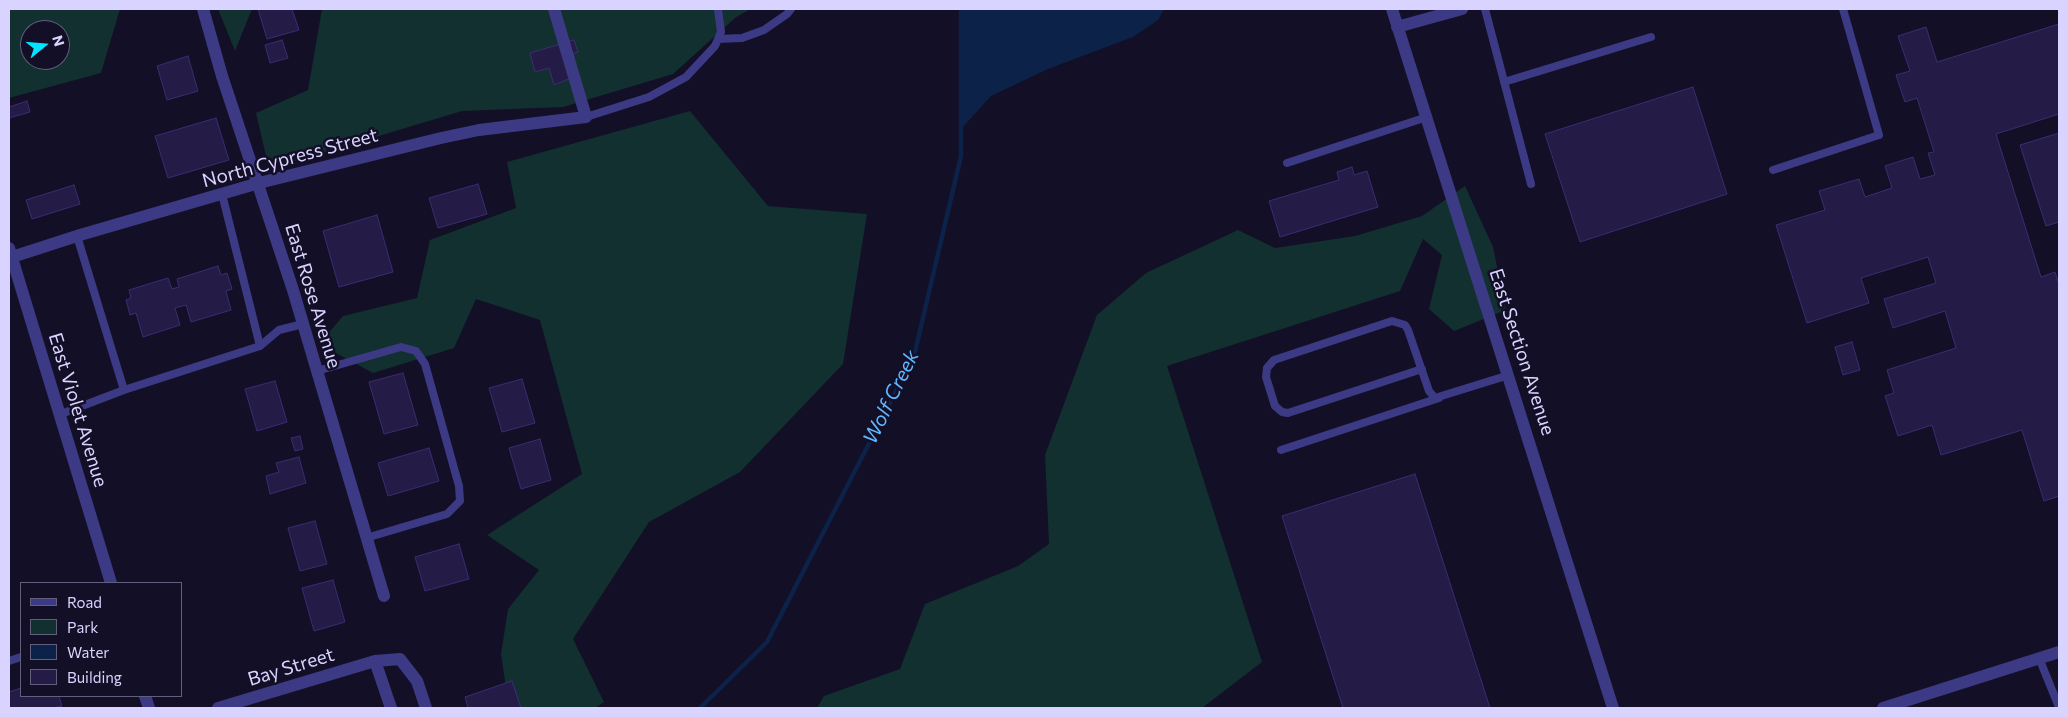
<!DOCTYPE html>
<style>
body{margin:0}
#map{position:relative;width:2068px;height:717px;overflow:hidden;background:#130f26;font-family:Commissioner,sans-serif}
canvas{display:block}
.frame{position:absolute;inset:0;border:10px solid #d9d4ff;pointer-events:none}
.legend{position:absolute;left:20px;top:582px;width:162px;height:115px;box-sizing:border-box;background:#130f26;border:1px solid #625e7d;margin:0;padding:6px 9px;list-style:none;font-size:15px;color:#d9d4ff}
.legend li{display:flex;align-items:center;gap:10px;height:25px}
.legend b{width:25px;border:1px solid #625e7d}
.north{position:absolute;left:20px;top:20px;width:50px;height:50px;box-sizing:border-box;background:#130f26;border:1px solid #625e7d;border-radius:50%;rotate:73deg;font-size:14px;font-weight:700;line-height:20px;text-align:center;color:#d9d4ff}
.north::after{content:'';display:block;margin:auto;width:18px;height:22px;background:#00e5ff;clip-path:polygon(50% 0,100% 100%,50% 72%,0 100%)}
</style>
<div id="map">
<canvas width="2068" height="717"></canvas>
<div class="frame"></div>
<ul class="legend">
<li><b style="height:6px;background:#3d3a85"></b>Road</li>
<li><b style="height:14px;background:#12302f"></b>Park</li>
<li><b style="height:14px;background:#0c2248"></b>Water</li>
<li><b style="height:14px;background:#241b47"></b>Building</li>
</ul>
<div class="north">N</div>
</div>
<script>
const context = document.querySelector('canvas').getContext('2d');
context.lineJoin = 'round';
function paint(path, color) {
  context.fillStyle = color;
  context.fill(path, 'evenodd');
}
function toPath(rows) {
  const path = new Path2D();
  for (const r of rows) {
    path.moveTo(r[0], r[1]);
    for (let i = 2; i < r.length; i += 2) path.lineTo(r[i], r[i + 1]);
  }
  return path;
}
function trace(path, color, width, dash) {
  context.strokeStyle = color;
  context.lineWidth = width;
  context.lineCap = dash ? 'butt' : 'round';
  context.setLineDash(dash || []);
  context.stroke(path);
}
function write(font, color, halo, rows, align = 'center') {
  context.font = font + ' Commissioner,sans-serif';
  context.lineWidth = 5;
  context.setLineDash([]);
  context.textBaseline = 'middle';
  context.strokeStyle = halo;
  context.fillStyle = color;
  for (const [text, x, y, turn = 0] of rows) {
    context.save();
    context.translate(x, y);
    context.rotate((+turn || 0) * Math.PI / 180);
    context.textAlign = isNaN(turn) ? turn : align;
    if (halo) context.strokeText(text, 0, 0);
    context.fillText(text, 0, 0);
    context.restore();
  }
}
paint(toPath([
 [9,9,120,9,101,73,9,98],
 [30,30,60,30,60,60,30,60],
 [218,9,252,9,235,51],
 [322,9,750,9,735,18,673,74,563,107,462,111,269,169,256,113,308,90],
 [690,111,768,206,867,214,843,364,740,472,649,522,573,639,604,702,595,708,509,708,501,654,508,609,539,570,487,535,582,474,540,320,476,299,454,348,373,373,319,344,343,316,417,298,430,240,516,208,507,162],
 [1465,186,1493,247,1506,310,1454,331,1429,309,1442,255,1423,239,1400,291,1167,366,1262,662,1202,708,817,708,824,696,900,669,925,604,1018,566,1049,544,1045,455,1097,315,1146,273,1238,230,1275,248,1355,236,1422,216]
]), '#12302f');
paint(toPath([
 [961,9,1164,9,1158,20,1133,37,1048,69,991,96,962,128]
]), '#0c2248');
trace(toPath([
 [700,708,767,642,914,356,961,156,961,9]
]), '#0c2248', 4.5);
const building = toPath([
 [258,9,292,9,299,30,267,39,258,9],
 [2059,24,2059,114,1996,134,2041,277,2055,272,2059,285,2059,496,2044,501,2022,430,1941,455,1932,425,1898,436,1885,396,1894,393,1887,370,1956,348,1945,311,1893,328,1884,299,1936,283,1928,257,1861,278,1869,303,1807,323,1776,225,1825,210,1819,191,1859,179,1865,197,1892,188,1885,166,1913,157,1920,179,1935,175,1928,153,1934,152,1917,98,1905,102,1896,75,1910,71,1898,36,1926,27,1937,62,2059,24],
 [282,40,288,58,270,63,265,45,282,40],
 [574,40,578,52,569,55,576,76,554,85,549,68,535,72,530,53,574,40],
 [188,56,198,91,167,100,157,66,188,56],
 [1693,87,1727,194,1580,242,1545,134,1693,87],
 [27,101,30,112,9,118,9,107,27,101],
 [216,118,229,160,168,178,155,136,216,118],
 [2059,133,2059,222,2046,226,2020,145,2059,133],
 [1352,167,1354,175,1367,171,1378,207,1280,237,1269,201,1339,180,1337,172,1352,167],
 [478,184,487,214,438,228,429,198,478,184],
 [74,185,80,204,32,219,26,200,74,185],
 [377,215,393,272,339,287,323,231,377,215],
 [218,266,221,275,227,273,232,289,226,291,231,310,191,322,186,305,175,308,180,325,143,337,136,313,130,315,126,300,131,298,129,290,168,278,172,289,179,287,177,279,218,266],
 [1852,342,1860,370,1843,375,1835,347,1852,342],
 [403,373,418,425,384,434,369,382,403,373],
 [522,379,535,423,502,432,489,388,522,379],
 [275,381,287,422,257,431,245,389,275,381],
 [300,436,303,449,295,451,291,438,300,436],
 [540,439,551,480,521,489,509,448,540,439],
 [429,448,439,481,388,496,378,463,429,448],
 [299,457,306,483,270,494,266,476,279,472,276,463,299,457],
 [1415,474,1490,708,1343,708,1282,516,1415,474],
 [315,521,327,564,300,571,288,528,315,521],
 [459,544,469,579,425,591,415,557,459,544],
 [333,580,345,622,314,631,302,588,333,580],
 [512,681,521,708,468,708,465,697,512,681],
 [21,688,21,696,59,696,62,706,53,708,9,708,9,692,21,688]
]);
paint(building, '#241b47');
trace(building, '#3b2d73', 1);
trace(toPath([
 [1485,9,1531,184],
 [718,39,742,38,764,30,787,14,791,9],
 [1504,82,1651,37],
 [586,117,649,97,686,77,715,46,721,32,718,9],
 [1287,163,1427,117],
 [1773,170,1879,135,1843,9],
 [222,194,260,346],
 [77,236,124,390],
 [1422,369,1288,413,1282,412,1275,406,1266,377,1267,368,1274,360,1392,321,1405,325,1408,330,1429,391,1435,398,1509,375],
 [317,371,401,347,416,351,425,364,459,486,460,501,447,514,366,538],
 [61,414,124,390,260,346,279,330,303,324],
 [1281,450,1439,398],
 [2039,658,2059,707],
 [9,661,21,657]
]), '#3d3a85', 8);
trace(toPath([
 [203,9,222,76,293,290,384,596],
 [1392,9,1613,708],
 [1397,27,1462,9],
 [9,248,111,583],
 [9,258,80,235,259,183,441,138,479,130,586,117,554,9],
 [145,696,149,708],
 [218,708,375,661],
 [391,708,375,661,400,659,417,681,426,708],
 [1883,708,2059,652]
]), '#3d3a85', 12);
write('19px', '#d9d4ff', '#130f26', [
 ["North Cypress Street",290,158,-15],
 ["East Rose Avenue",313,296,73],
 ["East Section Avenue",1522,352,72],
 ["East Violet Avenue",78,410,73],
 ["Bay Street",291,667,-17]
]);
write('italic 20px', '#62b6ff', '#130f26', [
 ["Wolf Creek",891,397,-64]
]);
</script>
